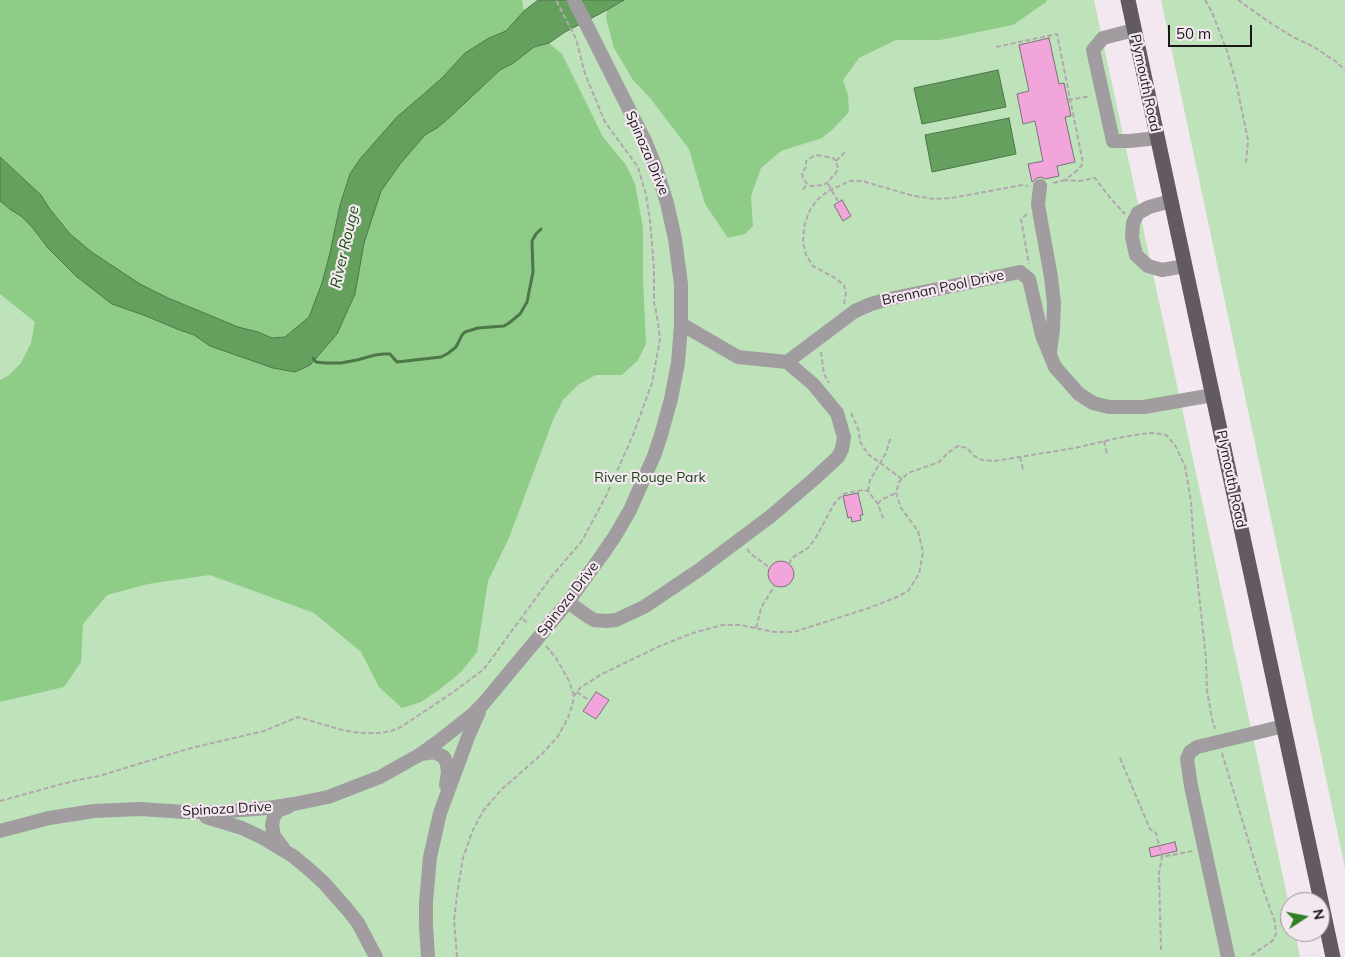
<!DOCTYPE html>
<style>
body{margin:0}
#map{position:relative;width:1345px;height:957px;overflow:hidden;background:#f4e8f0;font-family:Mulish,sans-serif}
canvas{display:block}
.north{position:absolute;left:1280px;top:892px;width:50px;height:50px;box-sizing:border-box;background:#f4e8f0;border:1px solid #9d949a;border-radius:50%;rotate:79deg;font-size:14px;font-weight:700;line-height:20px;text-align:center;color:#1a1619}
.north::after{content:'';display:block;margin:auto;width:18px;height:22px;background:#307f29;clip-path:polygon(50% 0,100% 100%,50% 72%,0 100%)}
.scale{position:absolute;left:1168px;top:25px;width:84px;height:22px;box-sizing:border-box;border:2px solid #1a1619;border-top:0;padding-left:6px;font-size:15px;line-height:18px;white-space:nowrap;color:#1a1619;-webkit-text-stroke:4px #f4e8f0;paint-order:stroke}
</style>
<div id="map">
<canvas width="1345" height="957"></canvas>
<div class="north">N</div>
<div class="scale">50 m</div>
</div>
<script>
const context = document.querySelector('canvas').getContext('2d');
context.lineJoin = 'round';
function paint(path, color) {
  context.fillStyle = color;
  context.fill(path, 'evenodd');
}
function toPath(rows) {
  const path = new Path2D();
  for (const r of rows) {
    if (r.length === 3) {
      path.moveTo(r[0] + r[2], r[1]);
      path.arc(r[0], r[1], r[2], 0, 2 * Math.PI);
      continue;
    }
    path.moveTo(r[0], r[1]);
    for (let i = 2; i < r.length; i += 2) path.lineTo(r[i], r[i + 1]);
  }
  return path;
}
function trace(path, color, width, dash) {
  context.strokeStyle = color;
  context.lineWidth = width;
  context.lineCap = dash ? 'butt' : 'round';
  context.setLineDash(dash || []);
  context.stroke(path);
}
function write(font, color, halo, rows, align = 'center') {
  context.font = font + ' Mulish,sans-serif';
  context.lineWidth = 4.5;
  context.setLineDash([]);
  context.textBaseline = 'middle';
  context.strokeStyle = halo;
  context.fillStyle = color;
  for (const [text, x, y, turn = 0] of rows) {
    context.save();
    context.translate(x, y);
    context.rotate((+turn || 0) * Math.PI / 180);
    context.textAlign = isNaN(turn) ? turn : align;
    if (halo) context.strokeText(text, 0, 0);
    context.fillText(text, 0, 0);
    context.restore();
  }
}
paint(toPath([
 [0,0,1094,0,1290,909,1290,932,1295,932,1300,957,0,957],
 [1161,0,1345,0,1345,868]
]), '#bee3ba');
paint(toPath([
 [0,0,522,0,524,11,506,31,489,38,465,53,442,78,420,96,360,159,350,174,340,205,330,253,322,283,309,318,285,337,272,338,258,332,238,327,168,298,140,284,93,253,70,234,49,208,41,195,0,157],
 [624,0,1047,0,1046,2,1013,25,940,40,896,40,859,58,843,80,848,95,849,112,834,128,822,138,781,151,761,168,751,196,753,226,745,234,728,238,705,204,689,149,650,98,633,80,614,48,606,18,607,10],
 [549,43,562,54,603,137,626,165,635,184,643,228,643,279,646,344,638,360,622,375,596,375,579,384,563,400,553,420,509,538,488,581,477,652,461,672,440,689,421,702,402,708,379,687,361,652,314,613,210,575,148,584,107,595,83,624,81,662,64,687,0,702,0,380,8,376,21,363,31,343,35,322,0,294,0,201,11,210,21,215,32,227,48,248,112,304,146,316,177,329,194,335,210,346,273,368,303,368,310,365,343,322,355,294,364,243,375,208,381,191,400,164,425,135,437,128,450,117,500,70,512,64,534,47]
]), '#8fcc88');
const water = toPath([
 [538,0,624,0,607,10,565,32,549,43,534,47,512,64,500,70,450,117,437,128,425,135,400,164,381,191,364,243,355,294,337,334,310,365,295,372,273,368,230,353,210,346,194,335,177,329,146,316,112,304,77,277,48,248,32,227,21,216,11,210,0,201,0,157,41,195,49,208,70,234,93,253,140,284,168,298,238,327,258,332,272,338,285,337,309,317,322,283,330,253,340,205,350,174,360,159,397,117,442,78,465,53,489,38,506,31,524,11,538,0],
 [998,70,1006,107,922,124,914,88,998,70],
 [1009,118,1016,154,932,172,925,135,1009,118]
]);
paint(water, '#65a05e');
trace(water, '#4e7749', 1);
trace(toPath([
 [313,358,316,362,325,363,341,363,357,360,375,355,384,354,390,354,397,362,441,357,447,354,456,347,462,335,465,332,478,328,504,326,509,323,520,314,527,302,533,272,532,241,536,234,541,229]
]), '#4e7749', 3);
const building = toPath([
 [1049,38,1059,84,1064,83,1071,116,1065,117,1075,162,1057,166,1059,176,1045,179,1041,177,1037,178,1032,182,1028,164,1043,161,1035,121,1023,124,1017,94,1029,91,1019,45,1049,38],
 [842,200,851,216,843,221,834,205,842,200],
 [858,493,863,515,860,515,861,520,852,522,851,517,848,518,843,496,858,493],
 [781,574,13],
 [596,692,609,700,596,719,583,711,596,692],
 [1175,842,1177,851,1151,857,1149,848,1175,842]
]);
paint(building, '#f1a5db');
trace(building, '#7c7279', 1);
trace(toPath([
 [1205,0,1212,12,1227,51,1236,82,1248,140,1246,164],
 [1238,0,1272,24,1293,37,1314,47,1335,61,1345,70],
 [996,47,1057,34,1083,163,1079,169,1065,180,1079,181,1095,178,1111,199,1125,214],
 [1068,100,1091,96],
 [817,155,833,158,835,160,838,168,836,173,831,178,830,181,823,185,811,186,807,184,803,178,802,173,806,167,806,161,812,157,817,155],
 [836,161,845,152],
 [1053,183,1065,180],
 [828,184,838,201],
 [803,190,807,184],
 [1027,214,1021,219,1029,264],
 [844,304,846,293,844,285,835,278,813,266,806,255,803,243,804,227,809,212,816,201,828,191,850,181,862,181,914,196,935,199,951,198,1023,185,1028,186],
 [821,352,824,374,829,383],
 [851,413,859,431,860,442,868,454,902,479],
 [1104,441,1107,454],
 [1020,457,1023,469],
 [868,491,870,480,886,453,891,436],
 [878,504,881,500,896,493],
 [747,549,751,554,770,568],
 [789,564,792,558,808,548,815,539,834,504,843,494,863,490,868,491,878,504,883,518],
 [523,619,528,624],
 [756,628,761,608,775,585],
 [546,646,556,658,569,681,574,696],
 [577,692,590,701],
 [1222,753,1263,889,1275,922,1276,934,1272,941,1249,957],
 [1120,758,1150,829,1156,833,1162,857,1193,851],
 [0,801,73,781,99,776,191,748,264,731,298,717,342,730,360,733,381,733,391,731,401,727,452,693,484,669,552,576,582,541,607,494,633,435,652,383,660,339,657,316,654,302,654,268,650,221,646,195,638,167,605,122,585,74,576,39,556,0],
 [1161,950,1159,873,1162,857],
 [457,957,454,920,458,888,463,858,472,832,483,811,501,790,543,753,558,736,568,718,572,706,574,696,581,687,602,674,660,646,693,633,722,625,740,625,775,632,794,632,869,608,897,597,908,591,919,574,923,552,918,531,901,508,896,493,899,482,908,473,939,462,949,452,958,446,967,448,974,456,982,460,995,461,1075,448,1118,438,1141,434,1153,433,1166,435,1175,445,1185,466,1191,502,1194,548,1206,659,1207,690,1212,719,1215,729]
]), '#b1a7ae', 2, [5, 2.5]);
trace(toPath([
 [1134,30,1103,38,1093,50,1113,141,1130,141,1157,138],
 [1040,186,1038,205,1051,277,1054,304,1053,329,1050,352],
 [1171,201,1149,207,1138,213,1133,223,1132,237,1136,255,1148,266,1162,270,1185,266],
 [681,324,738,357,787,362],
 [568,602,586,615,594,620,606,621,616,620,644,607,699,570,771,516,813,480,838,457,842,449,844,437,837,413,813,384,787,362,855,311,871,304,889,299,1020,272,1029,279,1042,335,1055,367,1079,394,1093,403,1109,407,1144,407,1213,395],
 [421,754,434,752,444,757,447,764,448,773,446,785],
 [206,817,242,828,263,838,293,856,311,871,324,883,347,909,358,923,376,957],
 [0,831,49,818,94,811,140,809,185,812,216,812,268,808,294,804,328,797,380,777,421,754,439,741,472,715,483,704,568,602,602,555,615,536,630,510,654,456,661,435,671,399,678,363,681,324,681,284,675,239,667,203,656,168,645,141,574,0],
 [283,848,274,836,272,825,274,816,279,810,288,807],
 [428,957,426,925,426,902,430,857,440,813,468,737,479,712],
 [1228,957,1191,786,1187,759,1190,752,1197,747,1284,726]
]), '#a09c9f', 14);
trace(toPath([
 [1128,0,1333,957]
]), '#625a60', 15);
write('14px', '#1a1619', '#f4e8f0', [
 ["Plymouth Road",1145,83,78],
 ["Spinoza Drive",647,153,67],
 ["Brennan Pool Drive",943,288,-12],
 ["Plymouth Road",1231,479,78],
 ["Spinoza Drive",568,599,-52],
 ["Spinoza Drive",227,809,-3]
]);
write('14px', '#153e11', '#f4e8f0', [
 ["River Rouge Park",650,478]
]);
write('italic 15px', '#0f4d0a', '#f4e8f0', [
 ["River Rouge",345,247,-77]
]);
</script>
